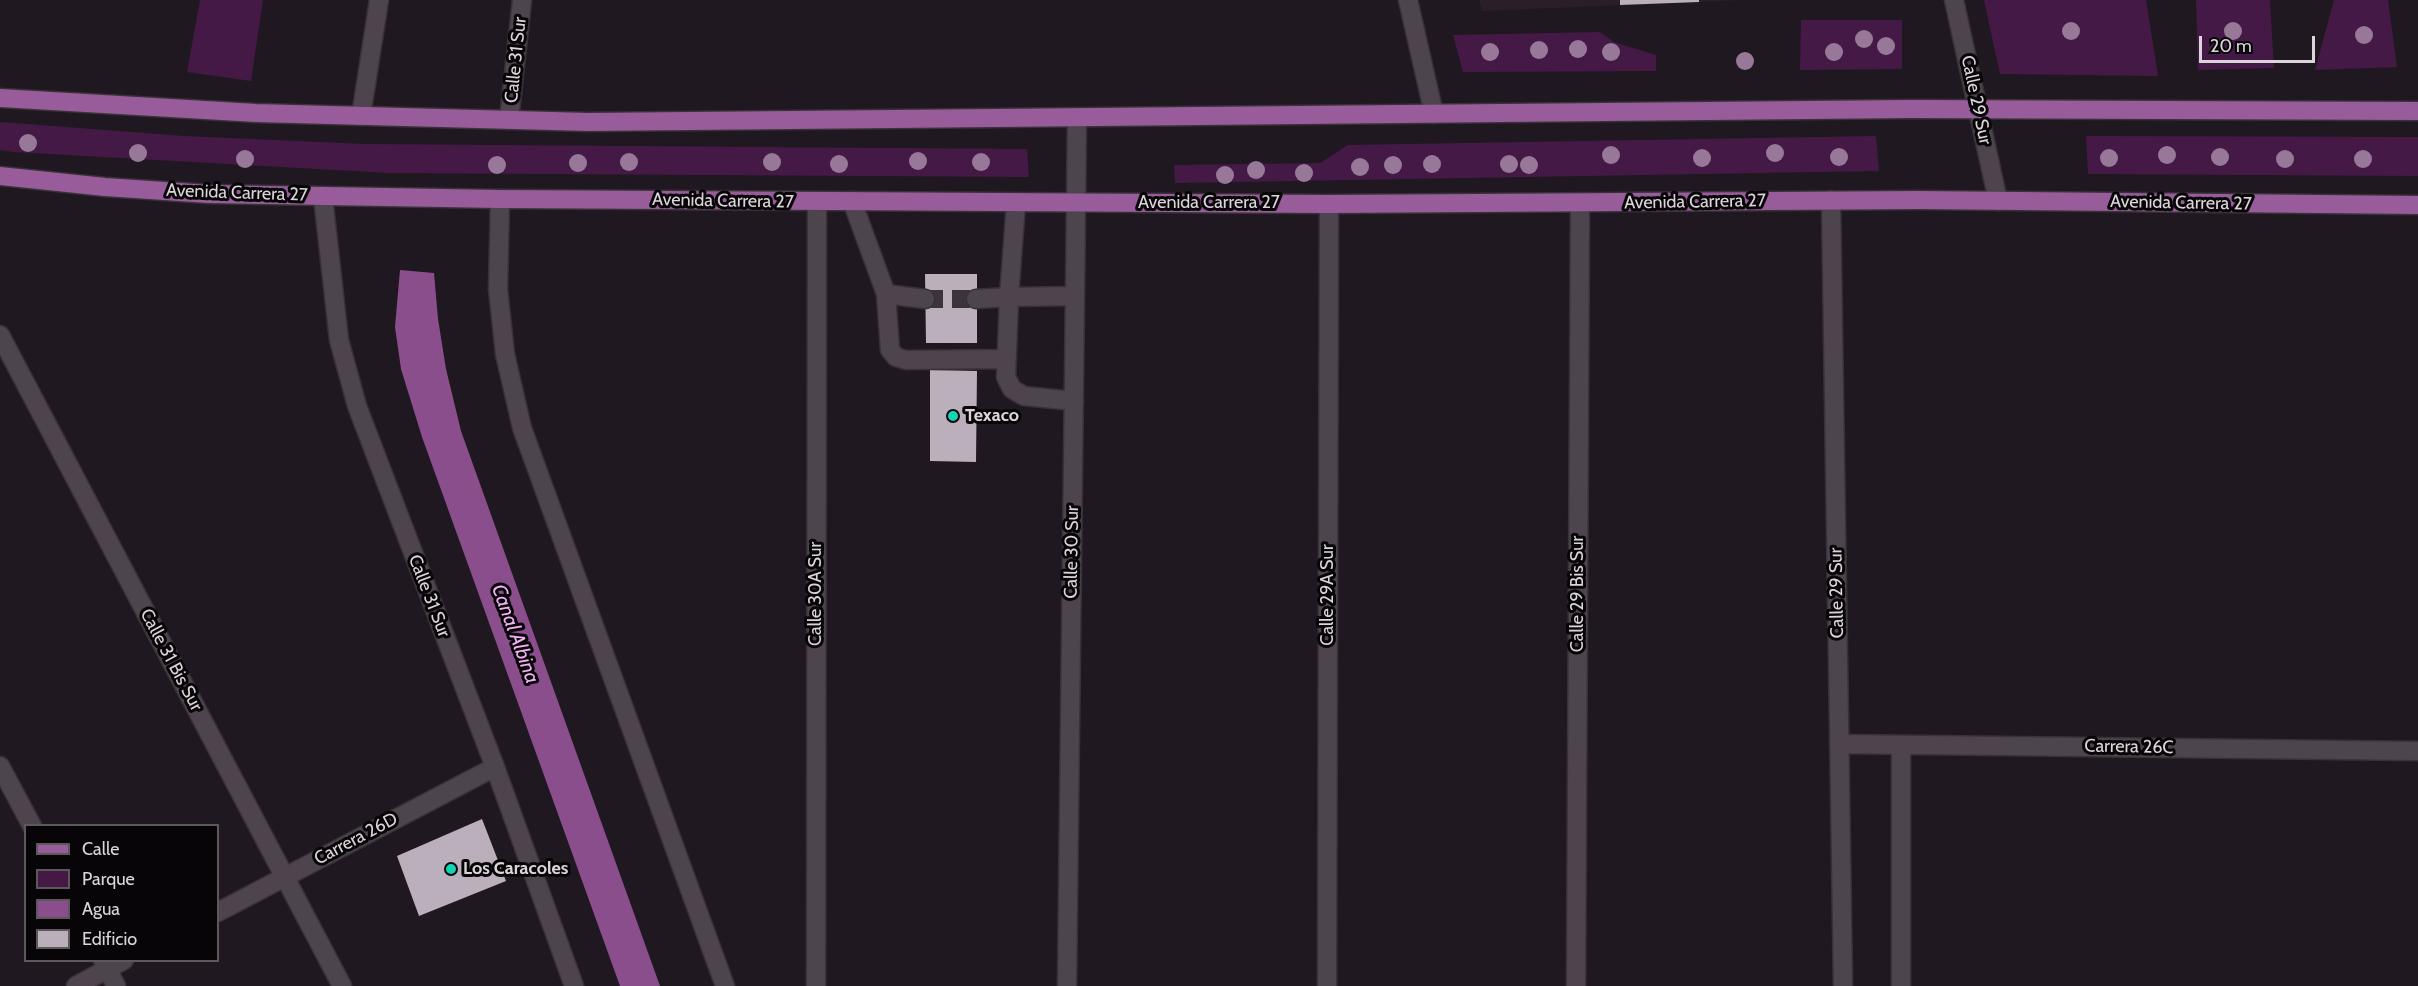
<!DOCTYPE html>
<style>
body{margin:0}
#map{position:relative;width:2418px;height:986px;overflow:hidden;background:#201820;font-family:Cabin,sans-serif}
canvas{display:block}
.legend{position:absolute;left:24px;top:824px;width:195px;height:138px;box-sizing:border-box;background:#080508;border:2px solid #5c585c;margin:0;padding:8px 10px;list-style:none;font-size:18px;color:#dbd5da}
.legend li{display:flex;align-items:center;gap:12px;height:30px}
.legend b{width:30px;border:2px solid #5c585c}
.scale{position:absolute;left:2199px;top:36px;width:116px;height:27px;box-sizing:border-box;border:3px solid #dbd5da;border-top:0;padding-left:8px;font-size:18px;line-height:21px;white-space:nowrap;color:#dbd5da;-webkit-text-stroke:4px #080508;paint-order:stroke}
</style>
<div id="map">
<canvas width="2418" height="986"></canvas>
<ul class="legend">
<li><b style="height:8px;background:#975c99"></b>Calle</li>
<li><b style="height:16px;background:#441946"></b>Parque</li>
<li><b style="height:16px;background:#8b4e8d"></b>Agua</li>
<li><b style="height:16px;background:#baafba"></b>Edificio</li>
</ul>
<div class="scale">20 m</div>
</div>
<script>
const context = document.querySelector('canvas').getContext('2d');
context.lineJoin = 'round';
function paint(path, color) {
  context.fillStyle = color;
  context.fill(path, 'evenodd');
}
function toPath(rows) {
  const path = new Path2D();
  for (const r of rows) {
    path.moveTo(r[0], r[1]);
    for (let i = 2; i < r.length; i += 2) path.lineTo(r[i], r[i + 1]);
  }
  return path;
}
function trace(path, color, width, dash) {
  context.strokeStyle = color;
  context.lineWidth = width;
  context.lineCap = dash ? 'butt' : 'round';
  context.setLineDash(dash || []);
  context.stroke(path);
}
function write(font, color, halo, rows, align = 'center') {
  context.font = font + ' Cabin,sans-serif';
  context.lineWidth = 6;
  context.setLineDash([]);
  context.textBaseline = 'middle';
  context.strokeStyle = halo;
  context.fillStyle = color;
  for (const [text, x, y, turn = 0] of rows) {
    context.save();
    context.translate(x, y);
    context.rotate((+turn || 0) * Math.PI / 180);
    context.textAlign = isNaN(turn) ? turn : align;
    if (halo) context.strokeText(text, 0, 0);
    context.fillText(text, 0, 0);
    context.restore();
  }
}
paint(toPath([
 [1479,0,1742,0,1482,11]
]), '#2b1e2b');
paint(toPath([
 [200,0,263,0,251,81,187,72],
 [1984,0,2146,0,2158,76,2000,74],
 [2196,0,2270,0,2274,68,2198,70],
 [2334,0,2388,0,2397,67,2315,70],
 [1801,20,1902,20,1902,69,1800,70],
 [1600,32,1614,42,1656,55,1656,71,1463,72,1453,35],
 [0,122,184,136,365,144,1027,149,1029,177,389,173,13,152,0,150],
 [1876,136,1879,171,1175,183,1174,165,1320,163,1348,145],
 [2086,136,2418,137,2418,176,2088,174]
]), '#441946');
paint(toPath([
 [400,270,434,273,438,319,446,369,461,431,660,986,620,986,422,437,401,369,395,327]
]), '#8b4e8d');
paint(toPath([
 [1620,0,1699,0,1699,2,1620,5],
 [925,274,977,274,977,343,926,343],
 [930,370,977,371,976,462,930,461],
 [482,819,506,881,419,916,397,856]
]), '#baafba');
trace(toPath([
 [925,299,976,299]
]), '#3c343c', 18, [18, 9]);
const minor = toPath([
 [1408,0,1434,114],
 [1954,0,1998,201],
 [361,116,379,0],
 [509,120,522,0],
 [323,197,339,340,357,406,495,767,574,986],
 [500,199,498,289,505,354,522,428,725,986],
 [1831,200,1843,986],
 [852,201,886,294,925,299],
 [886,294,890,350,896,357,906,360,1007,359],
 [976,299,1009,297,1016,203],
 [0,335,342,986],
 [1074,401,1024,396,1012,389,1006,377,1009,297,1075,296],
 [1839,744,2418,751],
 [0,766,32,826],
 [218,912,495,767],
 [103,960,116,986],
 [76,986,124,960],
 [816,986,817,202],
 [1067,986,1077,118],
 [1327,986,1329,204],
 [1576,986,1580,203],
 [1901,986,1901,745]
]);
const major = toPath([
 [0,98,256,113,588,122,1910,109,2418,111],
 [0,176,105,187,209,194,500,199,1329,204,1919,200,2418,205]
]);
trace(minor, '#383238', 21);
trace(major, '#383238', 21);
trace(minor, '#4d444d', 18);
trace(major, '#975c99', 18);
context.fillStyle = '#987898';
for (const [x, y] of [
 [2071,31],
 [2233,31],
 [2364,35],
 [1864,39],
 [1886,46],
 [1578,49],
 [1539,50],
 [1490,52],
 [1611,52],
 [1834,52],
 [1745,61],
 [28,143],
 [138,153],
 [1775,153],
 [1611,155],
 [2167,155],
 [1839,157],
 [2220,157],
 [1702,158],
 [2109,158],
 [245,159],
 [2285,159],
 [2363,159],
 [918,161],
 [629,162],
 [772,162],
 [981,162],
 [578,163],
 [839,164],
 [1432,164],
 [1509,164],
 [497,165],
 [1393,165],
 [1529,165],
 [1360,167],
 [1256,170],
 [1304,173],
 [1225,175]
]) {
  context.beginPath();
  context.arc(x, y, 9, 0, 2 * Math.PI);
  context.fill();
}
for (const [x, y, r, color] of [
 [953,416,6,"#10d5b4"],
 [451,869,6,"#10d5b4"]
]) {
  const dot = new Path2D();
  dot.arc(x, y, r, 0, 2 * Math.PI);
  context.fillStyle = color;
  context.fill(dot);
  trace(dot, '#080508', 2);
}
write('18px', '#dbd5da', '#080508', [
 ["Calle 31 Sur",516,60,-84],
 ["Calle 29 Sur",1976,100,78],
 ["Avenida Carrera 27",237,193,2],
 ["Avenida Carrera 27",723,201,1],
 ["Avenida Carrera 27",1695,202,-1],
 ["Avenida Carrera 27",1209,203],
 ["Avenida Carrera 27",2181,203,1],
 ["Calle 30 Sur",1072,552,-89],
 ["Calle 29 Sur",1837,593,-91],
 ["Calle 30A Sur",816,594,-90],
 ["Calle 29 Bis Sur",1578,594,-90],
 ["Calle 29A Sur",1328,595,-90],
 ["Calle 31 Sur",429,596,69],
 ["Calle 31 Bis Sur",171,660,62],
 ["Carrera 26C",2129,747,1],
 ["Carrera 26D",356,839,-28]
]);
write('bold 18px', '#dbd5da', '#080508', [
 ["Texaco",965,416],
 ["Los Caracoles",463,869]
], 'left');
write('italic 20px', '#f5b1f6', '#080508', [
 ["Canal Albina",515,634,70]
]);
</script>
